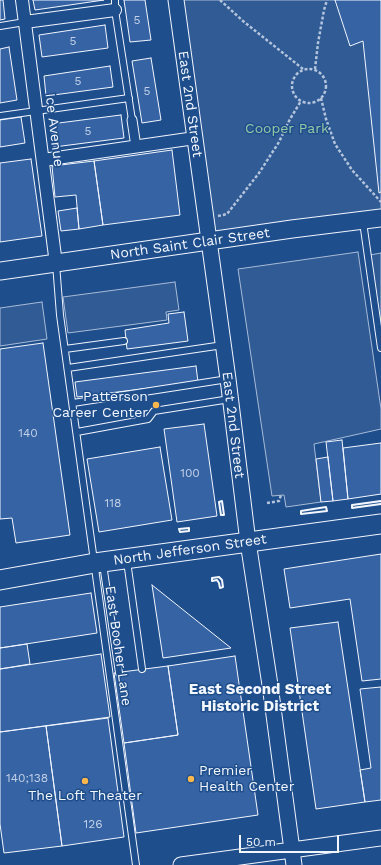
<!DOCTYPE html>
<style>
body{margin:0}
#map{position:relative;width:381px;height:865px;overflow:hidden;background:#1f4e8c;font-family:"Work Sans",sans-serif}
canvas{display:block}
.scale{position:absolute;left:239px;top:835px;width:100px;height:18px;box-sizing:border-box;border:2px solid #f2f6ff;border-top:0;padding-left:5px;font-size:12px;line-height:14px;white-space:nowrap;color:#f2f6ff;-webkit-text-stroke:3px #1f4e8c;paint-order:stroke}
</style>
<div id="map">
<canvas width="381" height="865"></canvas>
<div class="scale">50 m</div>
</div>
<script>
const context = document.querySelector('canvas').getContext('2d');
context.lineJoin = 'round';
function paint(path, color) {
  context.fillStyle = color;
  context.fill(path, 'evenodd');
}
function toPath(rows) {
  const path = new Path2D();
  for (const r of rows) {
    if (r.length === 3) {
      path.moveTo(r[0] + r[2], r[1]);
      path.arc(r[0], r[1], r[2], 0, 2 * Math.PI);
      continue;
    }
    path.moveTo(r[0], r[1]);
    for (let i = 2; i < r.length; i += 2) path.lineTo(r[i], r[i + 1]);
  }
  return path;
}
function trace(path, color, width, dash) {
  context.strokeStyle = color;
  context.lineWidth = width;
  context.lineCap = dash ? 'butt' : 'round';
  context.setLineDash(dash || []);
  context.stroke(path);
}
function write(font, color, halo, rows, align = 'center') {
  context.font = font + ' "Work Sans",sans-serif';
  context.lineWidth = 3;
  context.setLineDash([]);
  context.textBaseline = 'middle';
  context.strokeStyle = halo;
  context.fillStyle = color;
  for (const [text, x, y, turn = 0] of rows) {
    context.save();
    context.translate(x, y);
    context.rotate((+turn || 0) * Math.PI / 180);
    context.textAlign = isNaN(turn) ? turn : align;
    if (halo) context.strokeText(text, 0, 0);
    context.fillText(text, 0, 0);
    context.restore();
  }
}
const built = toPath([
 [176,0,362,0,381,130,381,218,209,241,176,0],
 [358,252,381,409,381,429,314,444,321,502,286,507,284,495,272,496,238,269,358,252],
 [381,253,381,336,370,255,381,253],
 [175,282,179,310,166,312,167,320,68,333,63,297,175,282],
 [42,302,47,339,0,346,0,308,42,302],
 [381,501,381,504,352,508,352,505,381,501]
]);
paint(built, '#305b95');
trace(built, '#a8bbd7', 1);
const building = toPath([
 [0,0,3,0,5,19,0,20,0,0],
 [33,0,104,0,35,10,33,0],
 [124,0,145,0,151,40,130,42,124,0],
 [335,0,381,0,381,192,379,193,363,41,350,46,335,0],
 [105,25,108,48,42,57,39,35,105,25],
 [9,47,17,100,0,103,0,49,9,47],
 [151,58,161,120,142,123,132,61,151,58],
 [110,66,113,87,46,96,44,76,110,66],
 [121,115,124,138,54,147,51,124,121,115],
 [21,117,25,143,0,147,0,120,21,117],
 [172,150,180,215,103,225,94,161,172,150],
 [31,159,42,236,0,242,0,163,31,159],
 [94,161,103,225,79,229,76,195,55,197,52,166,94,161],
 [77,208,79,229,61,231,58,211,77,208],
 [184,312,188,341,127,349,125,330,169,323,168,314,184,312],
 [43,343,70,535,16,543,12,518,0,519,0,349,43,343],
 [196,366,198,382,77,397,75,382,196,366],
 [204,424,217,516,177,522,164,429,204,424],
 [342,440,348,499,333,501,326,442,342,440],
 [381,443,381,494,348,499,343,448,381,443],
 [160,447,172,520,99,532,87,459,160,447],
 [328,457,333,501,321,502,316,459,328,457],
 [381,554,381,679,362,681,350,599,290,608,284,569,381,554],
 [152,585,231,648,163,658,152,585],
 [91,593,97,633,0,648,0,607,91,593],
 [338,622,365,802,316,809,290,628,338,622],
 [27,644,30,664,0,669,0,648,27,644],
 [101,654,110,717,0,732,0,669,101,654],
 [235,656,258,815,136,833,124,743,178,735,168,666,235,656],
 [168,666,178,735,124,743,114,673,168,666],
 [381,687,381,800,365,802,360,770,371,768,360,689,381,687],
 [108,718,124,837,62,846,46,726,108,718],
 [46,726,62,846,4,853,0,824,0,732,46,726]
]);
paint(building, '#3563a3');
trace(building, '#f2f6ff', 1);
const service = toPath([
 [115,0,115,10,132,120],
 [0,26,25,22],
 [0,116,129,98],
 [363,222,381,348],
 [56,264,60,315,136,865],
 [65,349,124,341],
 [68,368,223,345],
 [73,403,228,379],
 [77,432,148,419,154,411,230,399],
 [127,561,142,669],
 [103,564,119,673]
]);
const pedestrian = toPath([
 [132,120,136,147]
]);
const minor = toPath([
 [22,0,56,264],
 [25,22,115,10],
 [43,160,195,138]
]);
const tertiary = toPath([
 [176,0,228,379,248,542,270,685,294,865],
 [181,865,381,838]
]);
const secondary = toPath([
 [0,271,292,229,381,218]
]);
const primary = toPath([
 [0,580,95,563,381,524]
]);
trace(service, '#f2f6ff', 8);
trace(pedestrian, '#f2f6ff', 11);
trace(minor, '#f2f6ff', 14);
trace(tertiary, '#f2f6ff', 17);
trace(secondary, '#f2f6ff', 19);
trace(primary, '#f2f6ff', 21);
trace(toPath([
 [220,0,243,21,303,69],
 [309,86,17],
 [315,69,318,43,324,10,327,0],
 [321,98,326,119,335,144,352,170,381,202],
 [218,216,227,214,259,173,279,142,290,119,301,101],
 [267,503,279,501,281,495]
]), '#b3c4dc', 2.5, [3, 2]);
trace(service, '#1f4e8c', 6);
trace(pedestrian, '#1f4e8c', 9);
trace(minor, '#1f4e8c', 12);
trace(tertiary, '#1f4e8c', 15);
trace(secondary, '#1f4e8c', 17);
trace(primary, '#1f4e8c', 19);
trace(toPath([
 [222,501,224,515,221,515,219,502,222,501],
 [352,505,352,508,381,504],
 [352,505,381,501],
 [326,507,327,511,301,514,301,511,326,507],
 [189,528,189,531,180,532,179,529,189,528],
 [219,577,222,580,223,587,220,588,219,583,217,580,212,581,212,578,219,577]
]), '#f2f6ff', 2);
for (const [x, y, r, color] of [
 [156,405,4,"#ffb74d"],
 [191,779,4,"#ffb74d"],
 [85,781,4,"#ffb74d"]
]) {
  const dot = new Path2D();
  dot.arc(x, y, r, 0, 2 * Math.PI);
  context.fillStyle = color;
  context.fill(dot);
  trace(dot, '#1f4e8c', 1.5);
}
write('12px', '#c3d1e8', null, [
 ["5",137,20],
 ["5",73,41],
 ["5",78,81],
 ["5",147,91],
 ["5",88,131],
 ["140",28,433],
 ["100",190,473],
 ["118",113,503],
 ["140;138",27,778],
 ["126",93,824]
]);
write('14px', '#f2f6ff', '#1f4e8c', [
 ["East 2nd Street",190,104,82],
 ["Ice Avenue",54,130,83],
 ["North Saint Clair Street",190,244,-8],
 ["East 2nd Street",233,425,83],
 ["North Jefferson Street",190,550,-8],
 ["East Booher Lane",118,646,82]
]);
write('14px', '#97c8a6', '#1f4e8c', [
 ["Cooper Park",287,129]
]);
write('14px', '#f2f6ff', '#1f4e8c', [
 ["Patterson",148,397],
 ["Career Center",148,413],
 ["Premier",199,771,"left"],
 ["Health Center",199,787,"left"],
 ["The Loft Theater",85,796,"center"]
], 'right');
write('bold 15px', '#f2f6ff', '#1f4e8c', [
 ["East Second Street",260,690],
 ["Historic District",260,707]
]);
</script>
